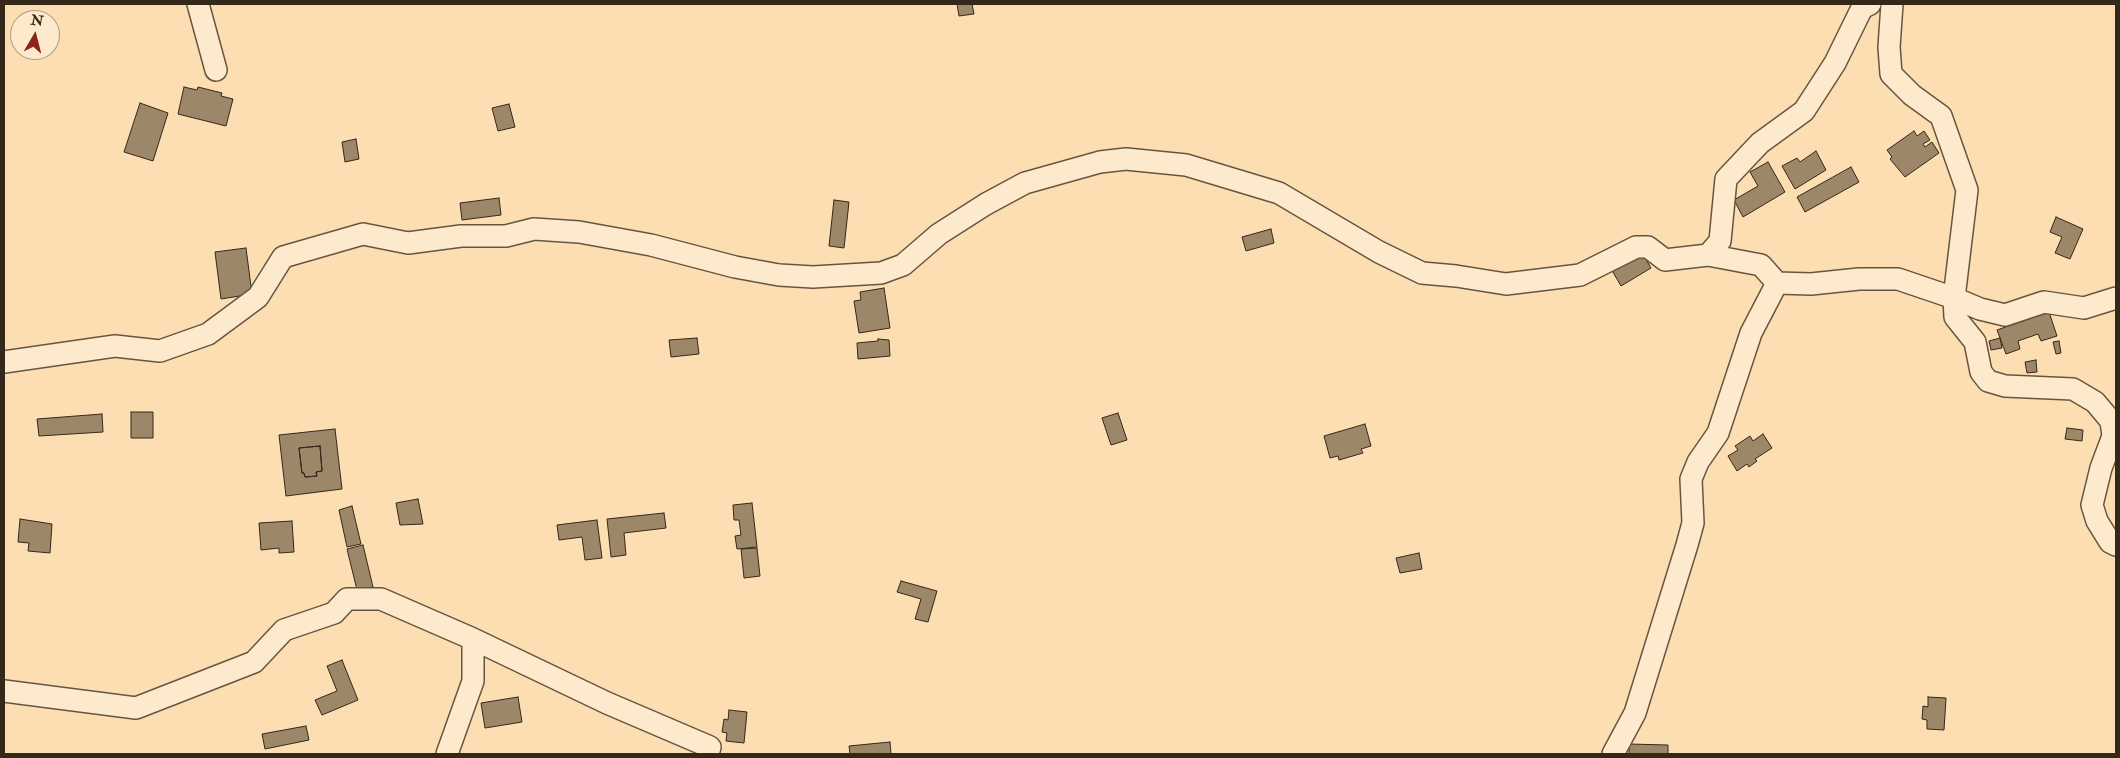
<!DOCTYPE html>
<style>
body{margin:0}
#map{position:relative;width:2120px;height:758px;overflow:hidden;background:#fcdeb2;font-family:"IM FELL Double Pica",serif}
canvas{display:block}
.frame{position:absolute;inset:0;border:5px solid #34281a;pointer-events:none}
.north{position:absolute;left:10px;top:10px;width:50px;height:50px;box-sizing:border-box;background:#fdeacd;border:1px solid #ad9c85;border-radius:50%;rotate:8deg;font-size:14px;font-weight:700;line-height:20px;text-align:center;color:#34281a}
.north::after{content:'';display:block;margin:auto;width:18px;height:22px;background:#8f2418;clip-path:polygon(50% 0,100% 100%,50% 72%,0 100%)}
</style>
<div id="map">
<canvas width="2120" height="758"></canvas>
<div class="frame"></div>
<div class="north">N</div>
</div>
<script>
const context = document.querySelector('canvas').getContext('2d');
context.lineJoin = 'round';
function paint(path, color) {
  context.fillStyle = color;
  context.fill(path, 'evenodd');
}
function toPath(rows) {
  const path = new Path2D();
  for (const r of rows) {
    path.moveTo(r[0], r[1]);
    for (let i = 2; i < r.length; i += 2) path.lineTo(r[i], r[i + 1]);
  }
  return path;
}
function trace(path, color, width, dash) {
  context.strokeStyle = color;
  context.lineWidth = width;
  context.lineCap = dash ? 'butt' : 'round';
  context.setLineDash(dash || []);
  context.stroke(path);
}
const building = toPath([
 [957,4,972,4,974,14,959,16,957,4],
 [184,87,197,90,198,87,222,93,221,96,233,99,226,126,178,114,184,87],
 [140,103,168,113,153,161,124,152,140,103],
 [509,104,515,127,498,131,492,108,509,104],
 [1914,131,1917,136,1924,131,1930,140,1923,144,1925,147,1932,142,1939,153,1905,177,1890,159,1892,157,1887,150,1914,131],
 [356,139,359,159,345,162,342,142,356,139],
 [1816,151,1826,170,1795,189,1782,166,1797,158,1800,162,1816,151],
 [1768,162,1785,192,1743,217,1734,200,1758,186,1750,172,1768,162],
 [1851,167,1859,182,1805,212,1797,197,1851,167],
 [499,198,501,215,462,220,460,203,499,198],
 [834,200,849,202,844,248,829,246,834,200],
 [2056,217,2083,229,2070,259,2055,253,2062,237,2050,232,2056,217],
 [1271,229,1274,243,1246,251,1242,237,1271,229],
 [246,248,252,294,221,299,215,252,246,248],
 [1640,249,1651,268,1621,286,1610,267,1640,249],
 [884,288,890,328,859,333,854,301,861,300,860,292,884,288],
 [2049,312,2057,336,2041,341,2038,334,2018,341,2020,349,2006,354,1997,330,2049,312],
 [697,338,699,354,671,357,669,340,697,338],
 [2000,338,2002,348,1991,350,1989,341,2000,338],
 [878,339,889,340,890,356,858,359,857,343,878,341,878,339],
 [2059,341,2061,353,2056,354,2053,342,2059,341],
 [2036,360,2037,372,2027,373,2025,362,2036,360],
 [131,412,153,412,153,438,131,438,131,412],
 [1118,413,1127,440,1111,445,1102,418,1118,413],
 [102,414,103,432,39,436,37,419,102,414],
 [1365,424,1371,446,1361,449,1363,453,1339,460,1338,456,1330,458,1324,436,1365,424],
 [2067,428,2083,430,2082,441,2065,439,2067,428],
 [335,429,342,489,286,496,279,435,335,429],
 [320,446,322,471,316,472,317,476,305,477,304,473,302,473,299,448,320,446],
 [1763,434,1772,448,1755,459,1757,461,1749,467,1747,464,1737,471,1728,456,1738,450,1735,446,1750,436,1753,441,1763,434],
 [320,446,322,471,316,472,317,476,305,477,304,473,302,473,299,448,320,446],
 [418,499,423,524,400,525,396,503,418,499],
 [752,503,757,547,737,549,735,536,741,535,739,520,734,520,733,505,752,503],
 [352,506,361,544,347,547,339,510,352,506],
 [664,513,666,528,624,533,626,555,611,557,607,519,664,513],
 [20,519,52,524,50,553,28,551,29,543,18,542,20,519],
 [597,520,602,558,585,560,582,537,559,540,557,525,597,520],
 [292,521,294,552,279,553,279,548,261,550,259,523,292,521],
 [363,545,373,587,357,590,347,549,363,545],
 [757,548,760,576,744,578,741,549,757,548],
 [1419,553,1422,569,1400,573,1396,558,1419,553],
 [901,581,937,591,928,622,915,619,921,599,897,592,901,581],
 [342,660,358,700,322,715,315,700,337,691,327,666,342,660],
 [518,697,522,722,485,728,481,703,518,697],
 [1928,697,1946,698,1944,730,1927,729,1927,720,1922,719,1923,706,1928,707,1928,697],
 [729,710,747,712,744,743,726,741,727,733,722,732,724,719,728,720,729,710],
 [306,726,309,740,265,749,262,734,306,726],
 [890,742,891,754,850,754,849,746,890,742],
 [1629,744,1668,745,1668,754,1629,754,1629,744]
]);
paint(building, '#9c8769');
trace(building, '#34281a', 1);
const minor = toPath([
 [198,4,216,70],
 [1892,4,1889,47,1891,74,1912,95,1941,116,1967,190,1954,298,1955,317,1975,342,1981,372,1988,381,2005,386,2073,389,2095,402,2111,421,2113,436,2101,468,2092,505,2097,521,2110,542,2116,545],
 [1708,255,1720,241,1726,179,1760,143,1804,111,1835,63,1862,8,1870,4],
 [4,362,115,346,160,351,208,334,258,297,283,257,363,234,408,243,461,236,506,236,534,229,579,232,651,245,735,267,779,275,813,277,881,273,903,265,939,234,986,204,1025,183,1100,162,1126,159,1186,165,1279,193,1379,252,1422,273,1456,276,1506,284,1580,275,1636,247,1648,247,1665,260,1708,255,1761,265,1777,283,1811,284,1859,279,1898,279,1954,298,1980,309,2005,315,2044,302,2084,308,2116,298],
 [473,639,607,703,710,747,708,754],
 [4,691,136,708,254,662,284,630,334,613,347,599,381,599,473,639,473,681,447,754],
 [1613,754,1635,713,1687,545,1693,523,1691,479,1698,462,1718,433,1751,333,1777,283]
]);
trace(minor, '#665640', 24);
trace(minor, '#fdeacd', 21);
</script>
